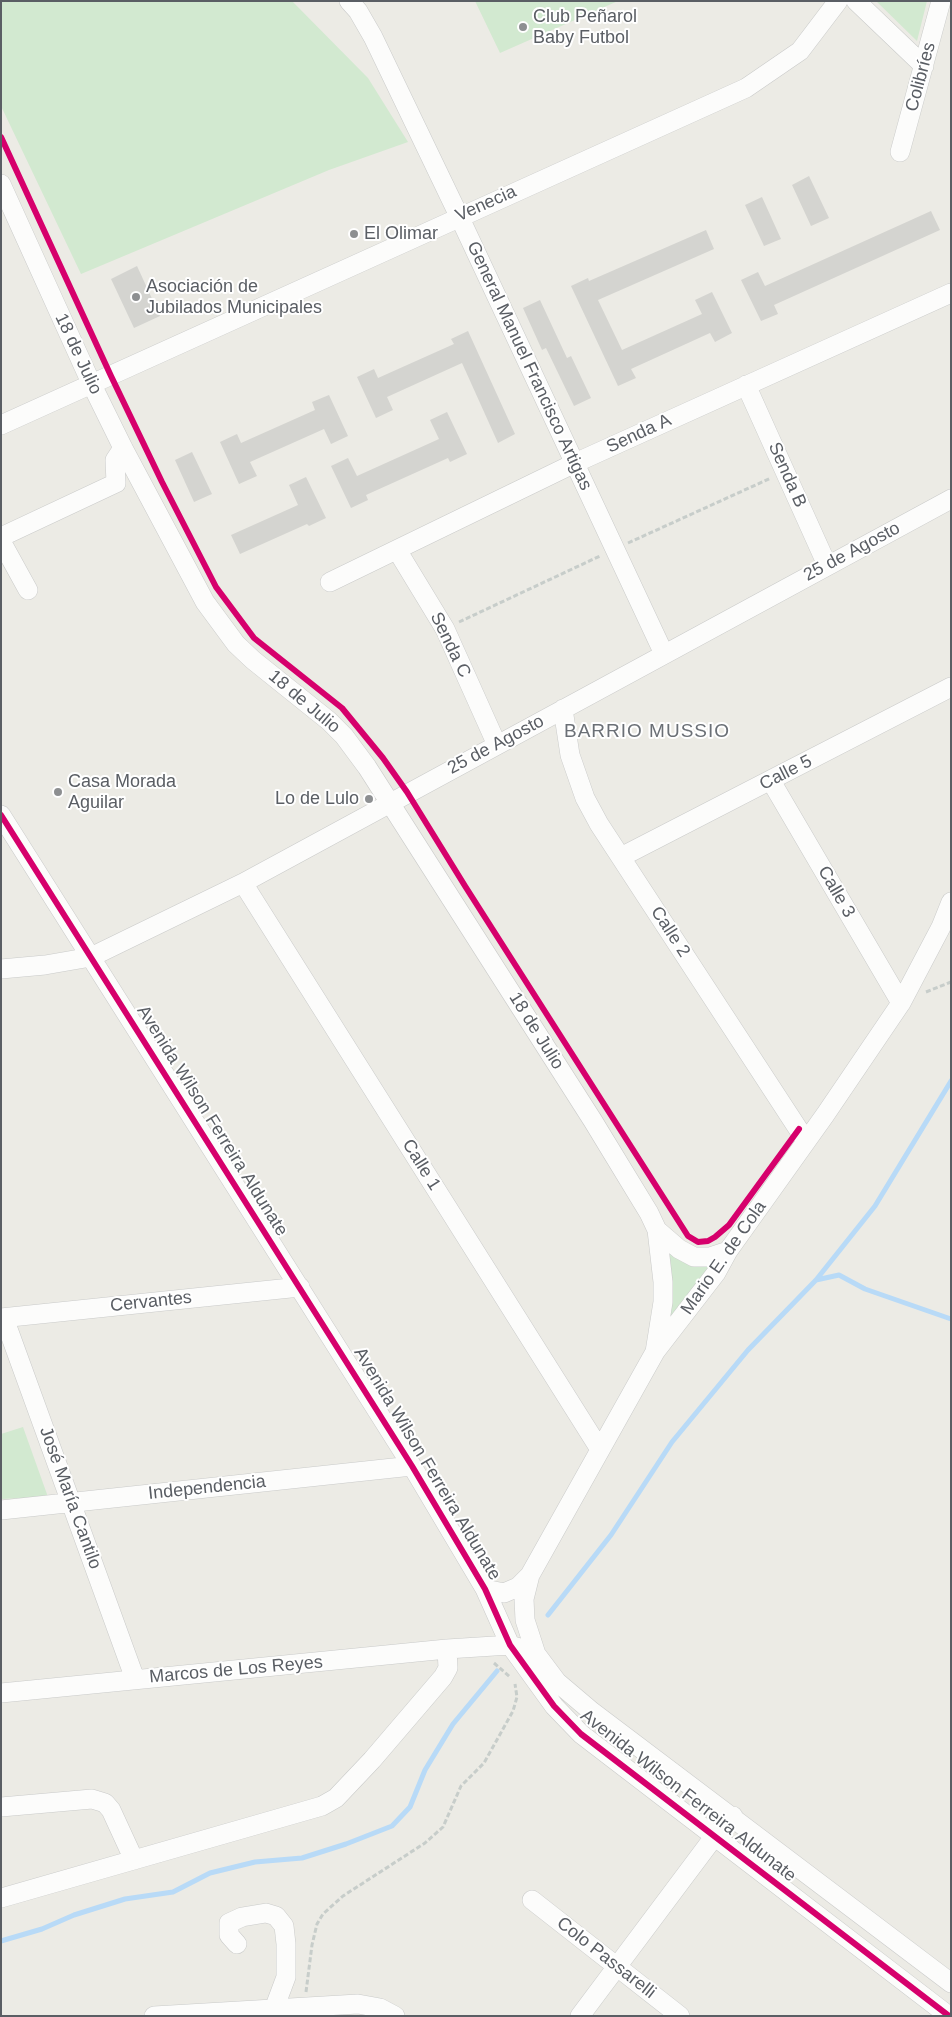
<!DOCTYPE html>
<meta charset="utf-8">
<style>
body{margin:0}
#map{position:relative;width:952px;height:2017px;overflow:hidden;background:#ecebe5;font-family:Arial,sans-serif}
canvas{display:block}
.frame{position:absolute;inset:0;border:2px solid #5a5e64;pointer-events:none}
</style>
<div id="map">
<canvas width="952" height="2017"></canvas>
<div class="frame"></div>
</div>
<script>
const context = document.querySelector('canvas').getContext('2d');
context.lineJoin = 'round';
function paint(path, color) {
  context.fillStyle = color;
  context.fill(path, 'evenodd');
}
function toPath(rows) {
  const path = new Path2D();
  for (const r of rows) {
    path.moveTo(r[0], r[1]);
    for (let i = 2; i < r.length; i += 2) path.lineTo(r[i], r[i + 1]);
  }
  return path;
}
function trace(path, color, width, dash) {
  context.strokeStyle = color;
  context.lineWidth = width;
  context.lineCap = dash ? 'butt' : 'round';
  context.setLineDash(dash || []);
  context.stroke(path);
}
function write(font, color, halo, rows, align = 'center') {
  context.font = font + ' Arial,sans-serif';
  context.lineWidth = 4;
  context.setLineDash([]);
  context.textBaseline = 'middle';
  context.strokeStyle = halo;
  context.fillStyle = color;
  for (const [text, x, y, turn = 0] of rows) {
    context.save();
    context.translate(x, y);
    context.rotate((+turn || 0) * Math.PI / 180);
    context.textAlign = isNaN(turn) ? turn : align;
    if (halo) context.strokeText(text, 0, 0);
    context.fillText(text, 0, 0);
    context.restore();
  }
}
paint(toPath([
 [1,1,292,1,368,78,408,142,329,170,81,274,1,106],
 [475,1,618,1,500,53],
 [876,1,927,1,917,41],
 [667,1248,687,1264,698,1267,712,1267,676,1316,668,1319],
 [23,1427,48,1497,1,1499,1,1434]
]), '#d2e9d0');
trace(toPath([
 [816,1280,875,1206,951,1081],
 [548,1615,611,1535,672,1442,748,1350,816,1280,839,1275,865,1289,951,1319],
 [1,1941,42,1929,74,1915,125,1899,173,1892,210,1873,255,1862,302,1858,346,1844,392,1826,410,1807,425,1770,453,1724,497,1671]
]), '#b8daf7', 5);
paint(toPath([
 [809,176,829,218,811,226,792,185],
 [762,197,781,239,764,246,745,205],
 [931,211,940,230,774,305,778,314,761,321,741,280,758,272,765,286],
 [706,230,714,249,598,300,622,350,702,314,695,300,712,292,732,333,715,342,710,333,631,369,636,378,618,386,571,286,588,278,589,281],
 [137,266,160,316,134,328,111,279],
 [540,300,567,358,571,356,591,398,574,406,546,348,542,350,523,308],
 [468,331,515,434,498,443,462,363,387,397,393,410,376,418,357,377,374,369,378,378,454,344,451,339],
 [329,395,348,436,331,444,324,429,250,462,257,476,239,484,220,442,237,434,241,443,315,410,312,402],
 [447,412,467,454,450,462,448,458,366,495,368,500,351,508,331,466,348,458,357,476,439,439,430,420],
 [192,452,212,494,194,502,175,460],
 [306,477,326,518,309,526,307,524,240,554,231,535,298,505,289,485]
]), '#d4d4d0');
const minor = toPath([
 [349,1,358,11,373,37,459,216,664,654],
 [856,1,924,66],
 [900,152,941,1],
 [1,184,92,385,123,448,205,602,236,644,253,660,329,721,344,736,367,767,593,1121,649,1213,657,1230,663,1282,663,1302,655,1352],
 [746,385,827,565],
 [1,425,746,88,800,51,838,1],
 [1,537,116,483,115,460,123,448],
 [1,541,28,590],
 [397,550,445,629,497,745],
 [330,582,575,463,951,293],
 [563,709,570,755,585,798,599,824,806,1141],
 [771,781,901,1003],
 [1,815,412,1466,485,1589,510,1645,554,1706,581,1734,949,2016],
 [621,857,951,687],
 [243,883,599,1448],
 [1,969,45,965,91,957,243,883,951,499],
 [657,1230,679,1249,694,1257,710,1257,728,1251],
 [1,1318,300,1287],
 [4,1318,135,1679],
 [1,1510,412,1466],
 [530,1575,524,1599,525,1620,536,1654,557,1682,590,1710,951,1983],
 [485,1589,504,1593,518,1587,530,1575,655,1352,716,1273,728,1251,825,1115,901,1003,941,927,951,902],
 [1,1693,447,1649,510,1645,520,1648],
 [1,1807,92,1799,105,1803,111,1810,134,1860],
 [1,1898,322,1806,336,1798,372,1760,443,1677,448,1668,447,1649],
 [532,1900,680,2016],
 [237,1944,229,1935,229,1923,242,1917,266,1913,276,1916,284,1926,286,1944,286,1977,274,2009],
 [154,2016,358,2004,380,2008,395,2016],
 [580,2016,714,1837,733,1816]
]);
trace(minor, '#c9cac9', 20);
trace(toPath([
 [628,543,771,478],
 [459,622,600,556],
 [926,992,951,982],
 [494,1663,510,1677],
 [306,1992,312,1945,317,1924,323,1914,343,1896,425,1843,443,1827,461,1786,484,1763,513,1711,517,1697,515,1684]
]), '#c7cdca', 3, [5, 2.5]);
trace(minor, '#fcfcfb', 19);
trace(toPath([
 [1,137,111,376,162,482,216,587,254,638,342,708,383,758,407,792,465,886,688,1236,698,1242,708,1241,715,1237,729,1225,799,1129],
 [1,815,412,1466,485,1589,510,1645,554,1706,581,1734,949,2016]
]), '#d6006c', 6);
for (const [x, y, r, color] of [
 [523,27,5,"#8d8f91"],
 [354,234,5,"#8d8f91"],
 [136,297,5,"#8d8f91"],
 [58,792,5,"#8d8f91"],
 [369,799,5,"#8d8f91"]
]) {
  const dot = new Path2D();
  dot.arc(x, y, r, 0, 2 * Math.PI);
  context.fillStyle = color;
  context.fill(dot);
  trace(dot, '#fff', 2);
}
write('18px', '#5a5e64', '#fff', [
 ["Club Peñarol",533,17],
 ["Baby Futbol",533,38],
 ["El Olimar",364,234],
 ["Asociación de",146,287],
 ["Jubilados Municipales",146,308],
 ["Casa Morada",68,782],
 ["Aguilar",68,803],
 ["Lo de Lulo",359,799,"right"]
], 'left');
write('18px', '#5a5e64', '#fff', [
 ["Colibríes",921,77,-75],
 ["Venecia",486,204,-24],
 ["18 de Julio",78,354,65],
 ["General Manuel Francisco Artigas",529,366,65],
 ["Senda A",639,434,-25],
 ["Senda B",787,475,66],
 ["25 de Agosto",852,552,-28],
 ["Senda C",450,645,64],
 ["18 de Julio",304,702,40],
 ["25 de Agosto",496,745,-28],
 ["Calle 5",786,773,-27],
 ["Calle 3",836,892,60],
 ["Calle 2",670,932,57],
 ["18 de Julio",536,1031,58],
 ["Avenida Wilson Ferreira Aldunate",212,1121,58],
 ["Calle 1",421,1165,58],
 ["Mario E. de Cola",724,1258,-55],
 ["Cervantes",151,1302,-6],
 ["Avenida Wilson Ferreira Aldunate",427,1464,59],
 ["Independencia",207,1488,-6],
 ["José María Cantilo",70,1498,70],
 ["Marcos de Los Reyes",236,1670,-5],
 ["Avenida Wilson Ferreira Aldunate",688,1796,38],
 ["Colo Passarelli",606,1958,38]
]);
context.letterSpacing = '1px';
write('19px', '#6b7076', '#fff', [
 ["BARRIO MUSSIO",647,732]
]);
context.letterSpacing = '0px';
</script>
